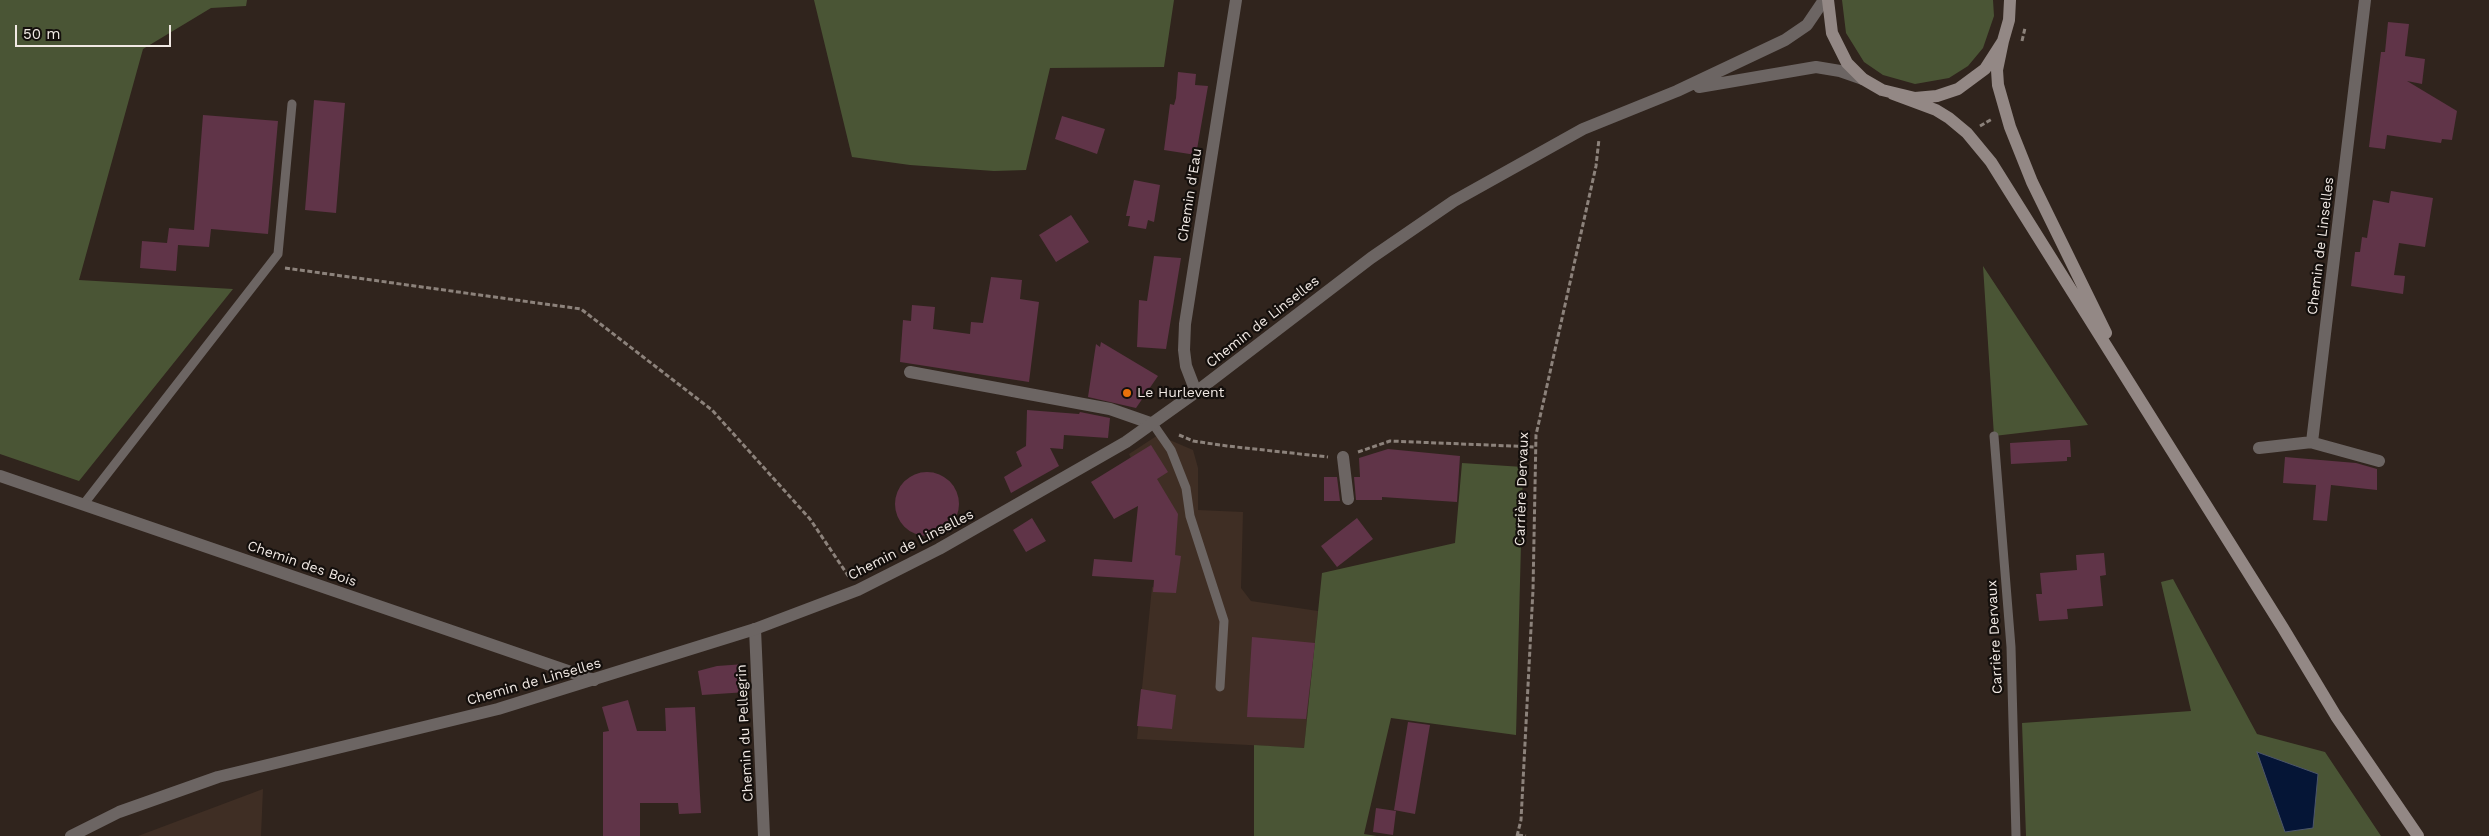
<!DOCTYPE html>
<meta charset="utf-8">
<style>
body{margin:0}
#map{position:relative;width:2489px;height:836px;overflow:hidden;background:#30241d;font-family:"Work Sans",sans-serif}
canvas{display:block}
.scale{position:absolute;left:15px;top:25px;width:156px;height:22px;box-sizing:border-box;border:2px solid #f1e9e4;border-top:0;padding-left:6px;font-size:15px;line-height:18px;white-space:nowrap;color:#f1e9e4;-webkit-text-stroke:4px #140f0c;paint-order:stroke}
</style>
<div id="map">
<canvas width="2489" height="836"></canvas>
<div class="scale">50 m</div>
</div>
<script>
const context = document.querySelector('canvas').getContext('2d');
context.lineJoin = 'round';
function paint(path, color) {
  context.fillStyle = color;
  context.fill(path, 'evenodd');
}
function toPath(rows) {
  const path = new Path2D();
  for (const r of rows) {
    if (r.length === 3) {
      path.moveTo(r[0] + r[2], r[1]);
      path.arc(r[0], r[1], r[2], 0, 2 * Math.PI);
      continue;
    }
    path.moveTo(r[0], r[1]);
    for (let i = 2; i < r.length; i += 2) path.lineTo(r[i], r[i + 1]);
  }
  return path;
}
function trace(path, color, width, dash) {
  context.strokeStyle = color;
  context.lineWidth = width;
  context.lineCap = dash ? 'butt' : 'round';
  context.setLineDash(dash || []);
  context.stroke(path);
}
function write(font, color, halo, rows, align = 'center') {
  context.font = font + ' "Work Sans",sans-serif';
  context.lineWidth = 4.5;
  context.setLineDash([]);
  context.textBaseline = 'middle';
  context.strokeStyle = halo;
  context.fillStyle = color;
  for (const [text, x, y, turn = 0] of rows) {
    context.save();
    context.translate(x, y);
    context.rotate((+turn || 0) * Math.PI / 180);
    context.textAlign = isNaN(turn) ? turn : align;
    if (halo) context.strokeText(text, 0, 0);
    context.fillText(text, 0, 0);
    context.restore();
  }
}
paint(toPath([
 [1158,435,1193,450,1198,468,1198,510,1243,512,1241,588,1251,601,1318,611,1304,748,1137,739,1152,587,1159,588,1159,516,1129,454],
 [263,789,261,836,138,836]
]), '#3f2e24');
paint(toPath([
 [0,0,247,0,246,6,211,8,143,49,79,280,233,289,79,481,0,454],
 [814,0,1174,0,1164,67,1050,68,1026,170,994,171,910,165,852,157],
 [1842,0,1993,0,1994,16,1983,48,1968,66,1949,78,1915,84,1883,75,1864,62,1846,33],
 [1983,266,2088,425,1994,436],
 [1462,463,1523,467,1516,735,1391,718,1364,834,1377,836,1254,836,1254,745,1304,748,1322,573,1455,543],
 [2173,579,2257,734,2325,752,2381,836,2026,836,2022,723,2191,711,2161,582]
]), '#4a5535');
const water = toPath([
 [2257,752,2318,774,2313,828,2285,832,2257,752]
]);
paint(water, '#051536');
trace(water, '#4c556a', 1);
paint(toPath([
 [2388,22,2409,24,2405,56,2425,59,2422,84,2407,81,2457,111,2452,140,2442,139,2441,143,2387,135,2385,149,2369,147,2381,52,2385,52],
 [1178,72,1196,74,1195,85,1208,86,1196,155,1164,150,1170,104,1174,105,1176,98],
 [314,100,345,103,336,213,305,210],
 [203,115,278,121,268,234,211,229,209,247,178,245,176,271,140,268,142,241,167,243,169,228,194,230],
 [1062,116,1105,129,1097,154,1055,139],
 [1134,180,1160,185,1154,222,1148,220,1146,229,1128,226,1130,216,1126,216],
 [2391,191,2433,198,2425,247,2399,243,2394,275,2405,276,2403,294,2351,286,2355,252,2360,252,2362,237,2367,238,2373,200,2389,203],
 [1071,215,1089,242,1056,262,1039,235],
 [1154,256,1181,258,1166,349,1137,347,1139,300,1147,301],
 [991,277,1022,280,1020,299,1039,302,1029,382,900,362,903,320,911,321,912,305,935,307,933,329,970,334,971,322,983,323],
 [1101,342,1158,376,1136,408,1088,397,1096,344,1100,347],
 [1027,410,1079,414,1080,412,1110,418,1108,438,1064,435,1063,449,1050,448,1059,466,1011,493,1004,477,1022,466,1016,452,1026,446],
 [2059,440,2070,440,2071,457,2067,457,2067,461,2011,464,2010,443],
 [1151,445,1168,472,1157,479,1178,514,1175,555,1181,556,1176,593,1153,592,1154,580,1092,576,1094,559,1132,562,1138,506,1114,519,1091,482],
 [1388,449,1460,456,1457,502,1382,497,1382,500,1356,500,1354,477,1360,477,1359,458],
 [2285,457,2356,463,2377,469,2377,490,2331,485,2327,521,2313,520,2316,485,2283,483],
 [927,504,32],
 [1324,477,1337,477,1340,501,1324,501],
 [1032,518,1046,541,1026,552,1013,530],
 [1357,518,1373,539,1337,567,1321,546],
 [2104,553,2106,575,2100,576,2103,606,2067,609,2068,619,2039,621,2036,594,2042,594,2040,573,2077,570,2076,555],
 [1252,637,1315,643,1306,719,1247,717],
 [745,664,747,692,702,695,698,671,717,666],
 [1141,689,1176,695,1172,729,1137,726],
 [628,700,637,731,666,731,665,708,695,707,701,813,679,814,678,803,640,803,640,836,603,836,603,732,609,731,602,707],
 [1408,722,1430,725,1415,814,1394,810],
 [1376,808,1396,811,1393,835,1373,832]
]), '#603448');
trace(toPath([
 [2022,41,2025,28],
 [1980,126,1992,119],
 [285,268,581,309,712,410,810,519,849,577],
 [1179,435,1193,441,1227,446,1328,457],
 [1358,452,1390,441,1536,447],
 [1518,835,1526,836],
 [1517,836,1521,820,1533,590,1536,435,1596,166,1599,139]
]), '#8c827b', 3, [5, 2.5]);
trace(toPath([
 [1153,424,1171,450,1186,488,1190,516,1224,621,1220,687],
 [1994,436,2011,647,2016,836],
 [83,505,278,254,292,104]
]), '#6c6563', 9);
trace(toPath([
 [910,372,1110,409,1153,424],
 [1196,392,1186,366,1184,350,1185,324,1236,0],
 [2310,442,2379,461],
 [2259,448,2312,442,2365,0],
 [1343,457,1348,499],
 [0,476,594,680],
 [755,629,764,836]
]), '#6c6563', 12);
trace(toPath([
 [1699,87,1816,67,1840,71,1863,79],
 [71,836,119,812,218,777,498,709,755,629,858,590,939,549,1126,442,1196,392,1371,258,1454,201,1583,129,1677,91,1785,40,1807,25,1824,0]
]), '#6c6563', 12);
trace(toPath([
 [1828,0,1832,33,1847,63,1863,79,1882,90,1915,98,1937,96,1958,89,1985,69,2003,41,2009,20,2010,0],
 [2003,41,1997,70,1998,85,2010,127,2032,182,2106,333],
 [1893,94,1936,110,1949,118,1967,133,1991,162,2283,628,2336,716,2418,836]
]), '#938885', 12);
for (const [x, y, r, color] of [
 [1127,393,5,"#e8710a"]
]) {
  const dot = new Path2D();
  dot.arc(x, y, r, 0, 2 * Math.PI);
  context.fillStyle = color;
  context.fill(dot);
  trace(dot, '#140f0c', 2);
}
write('14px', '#f1e9e4', '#140f0c', [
 ["Chemin d'Eau",1190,195,-81],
 ["Chemin de Linselles",2321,246,-83],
 ["Chemin de Linselles",1263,322,-38],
 ["Carrière Dervaux",1522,489,-88],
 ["Chemin de Linselles",911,545,-27],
 ["Chemin des Bois",302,564,19],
 ["Carrière Dervaux",1995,637,-93],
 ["Chemin de Linselles",534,682,-16],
 ["Chemin du Pellegrin",745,733,-93]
]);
write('14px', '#f1e9e4', '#140f0c', [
 ["Le Hurlevent",1137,393]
], 'left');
</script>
